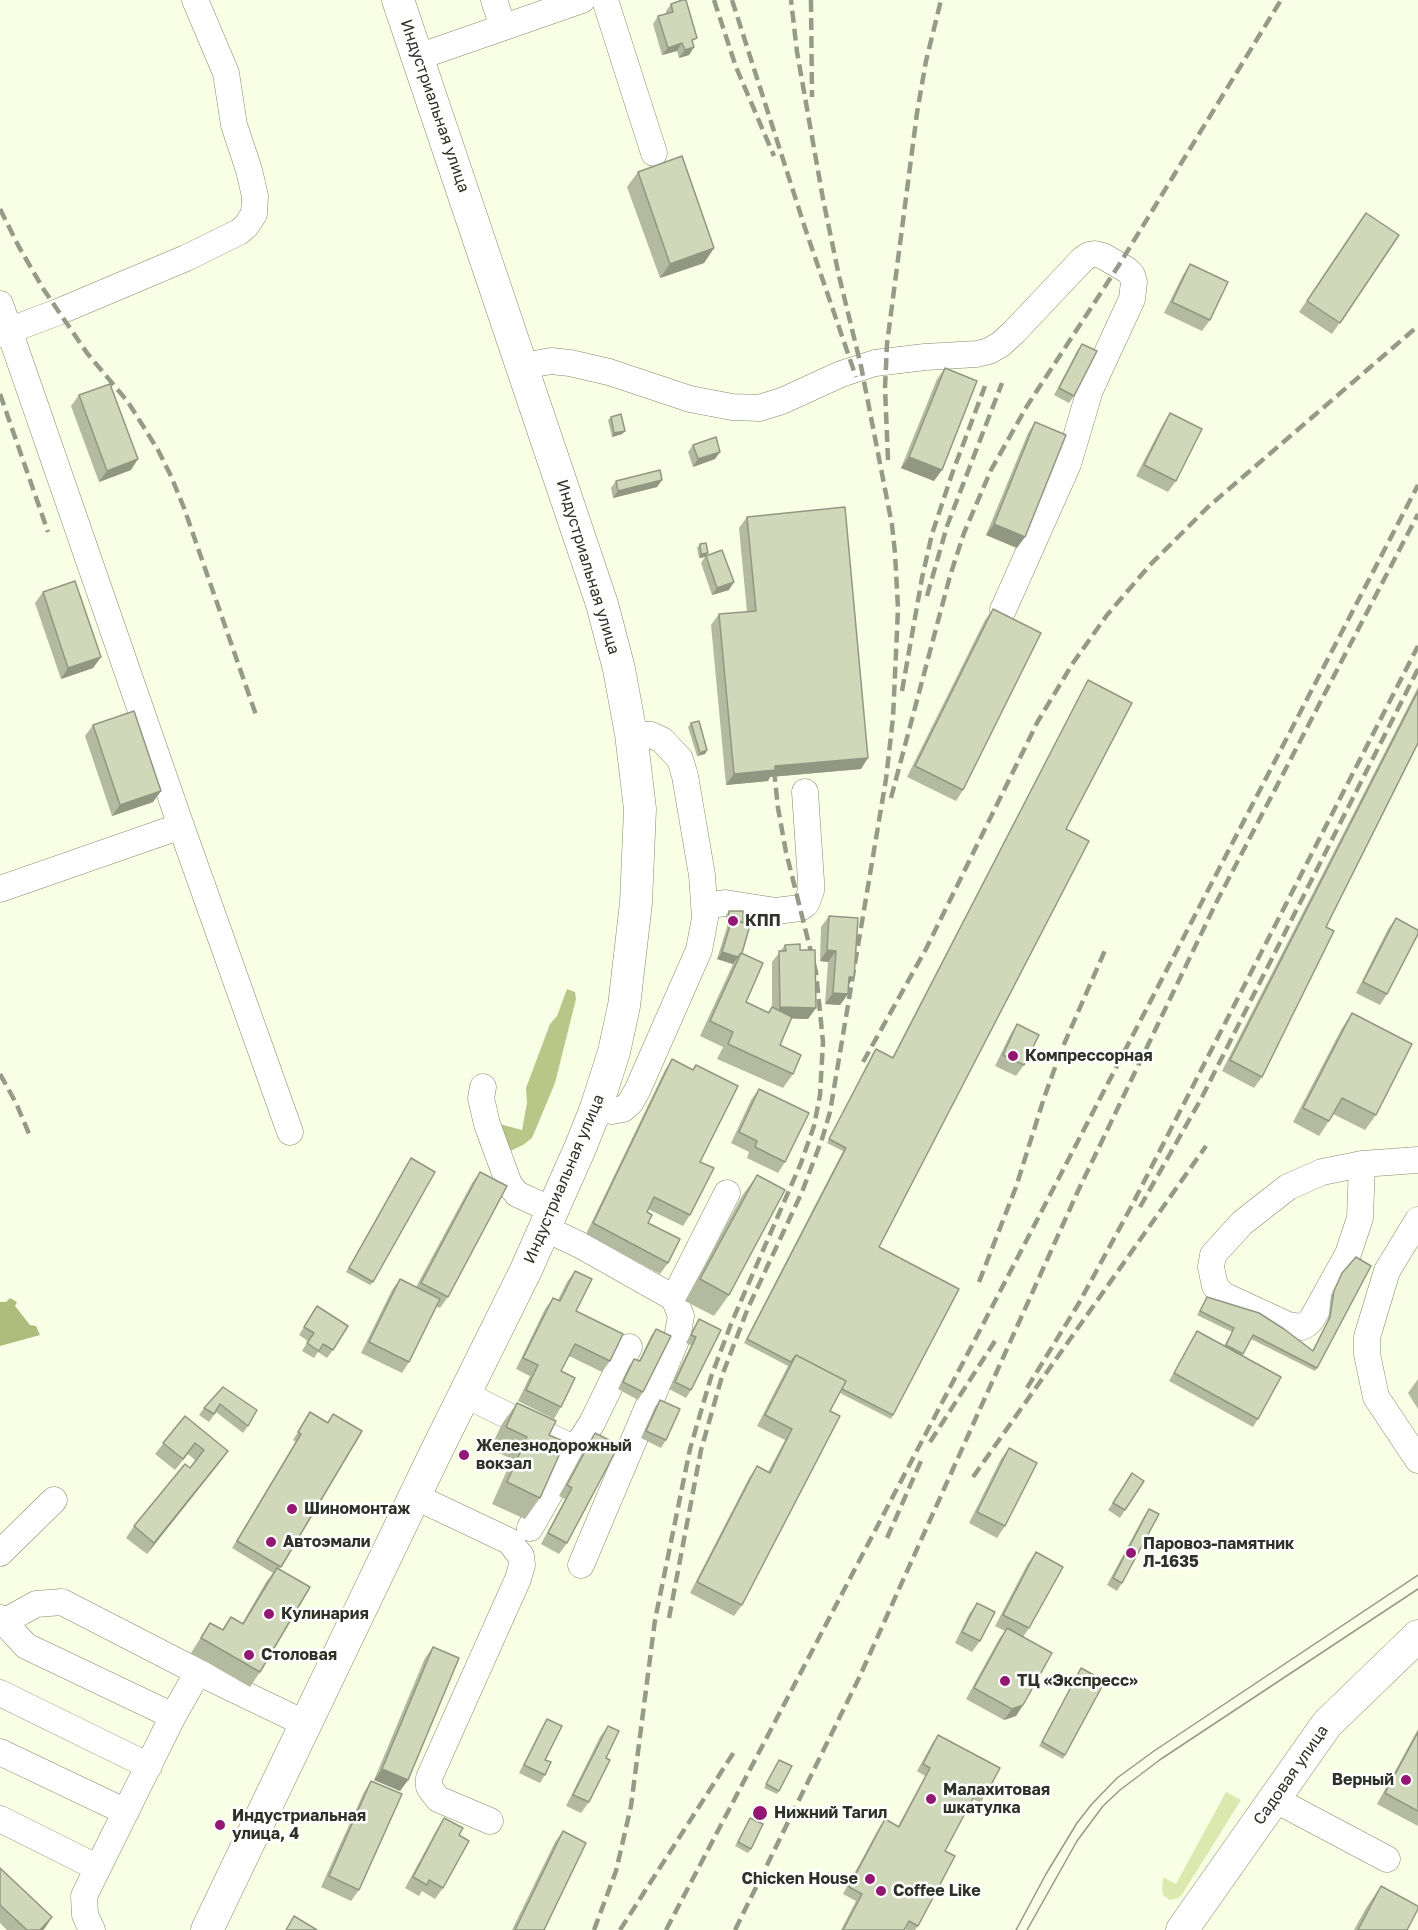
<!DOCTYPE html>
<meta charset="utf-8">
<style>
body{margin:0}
canvas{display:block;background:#f9ffe5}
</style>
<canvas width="1418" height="1930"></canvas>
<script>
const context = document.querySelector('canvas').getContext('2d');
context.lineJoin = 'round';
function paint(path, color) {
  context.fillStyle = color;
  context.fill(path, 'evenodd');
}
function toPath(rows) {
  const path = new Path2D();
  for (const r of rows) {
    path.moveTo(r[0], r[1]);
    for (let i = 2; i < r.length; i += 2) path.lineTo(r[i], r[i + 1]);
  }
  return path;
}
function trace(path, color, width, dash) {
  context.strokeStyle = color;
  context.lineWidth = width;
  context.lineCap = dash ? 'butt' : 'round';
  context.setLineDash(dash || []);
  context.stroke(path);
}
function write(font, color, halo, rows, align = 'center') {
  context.font = font + ' "Golos Text",sans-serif';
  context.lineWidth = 5;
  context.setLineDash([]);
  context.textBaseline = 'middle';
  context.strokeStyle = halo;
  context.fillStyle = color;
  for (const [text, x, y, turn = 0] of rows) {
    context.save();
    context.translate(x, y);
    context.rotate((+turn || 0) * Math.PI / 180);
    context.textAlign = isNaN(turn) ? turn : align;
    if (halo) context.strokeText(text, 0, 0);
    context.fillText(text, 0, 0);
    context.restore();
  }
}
paint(toPath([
 [1226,1792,1241,1800,1183,1893,1178,1898,1170,1900,1164,1896,1162,1891,1163,1877,1176,1884]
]), '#dbe8ae');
paint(toPath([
 [567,989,575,992,576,999,555,1083,532,1138,523,1145,506,1153,496,1123,522,1130,527,1103,526,1088,550,1024,557,1016]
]), '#b8c688');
paint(toPath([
 [10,1298,17,1302,15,1306,30,1325,36,1326,40,1335,0,1346,0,1302,6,1302]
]), '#adbb7d');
const minor = toPath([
 [494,0,503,27],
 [605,0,654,153],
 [418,57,582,0],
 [0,304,181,826,290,1132],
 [0,334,58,312,186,258,239,232,246,226,254,214,255,196,249,170,234,125,226,73,195,0],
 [523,366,551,361,570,363,609,372,690,399,732,407,759,408,782,401,841,374,875,363,925,357,977,354,989,351,1001,344,1014,332,1083,259,1089,255,1095,254,1103,256,1127,270,1132,275,1134,282,1132,299,1090,390,1068,464,1003,610],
 [0,889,181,826],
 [705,906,725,903,776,911,800,908,806,904,811,891,811,881,805,792],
 [483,1087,481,1098,487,1124,509,1184,517,1194,552,1210],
 [596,1108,612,1111,623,1109,630,1103,637,1091,699,950,705,918,702,875,685,776,680,759,662,740,651,735,631,734],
 [1362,1164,1360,1218,1348,1254,1312,1319,1307,1324,1302,1327,1288,1325,1223,1295,1215,1286,1211,1267,1213,1255,1242,1223,1288,1187,1322,1172,1362,1164,1418,1160],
 [1418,1220,1387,1271,1367,1337,1367,1354,1376,1397,1418,1460],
 [544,1228,580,1245,674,1298,727,1193],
 [464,1394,575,1449,530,1528],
 [575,1449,592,1423,629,1347],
 [416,1497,509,1541,521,1556,522,1565,518,1579,429,1778,429,1787,438,1799,490,1821],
 [0,1553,54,1500],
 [581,1565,677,1338,681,1316,674,1298],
 [0,1618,26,1646,173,1716],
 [0,1624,36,1604,62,1602,198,1672,306,1724],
 [0,1693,149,1766],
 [0,1752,126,1812],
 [1274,1799,1387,1859],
 [0,1819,98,1868],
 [92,1930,85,1915,84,1896,173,1716,198,1672]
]);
const major = toPath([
 [207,1930,433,1458,526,1270,581,1146,596,1108,614,1052,624,1006,636,903,640,809,631,734,619,669,602,604,398,0],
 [1182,1930,1327,1724,1418,1636]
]);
trace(minor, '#838a6d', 27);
trace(major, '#838a6d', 33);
trace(minor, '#fff', 26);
trace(major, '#fff', 32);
trace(toPath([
 [1016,1930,1046,1874,1077,1823,1091,1805,1117,1778,1154,1751,1418,1575],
 [1027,1930,1077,1841,1103,1806,1120,1790,1161,1759,1418,1589]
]), '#969a87', 1.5);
trace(toPath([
 [714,0,736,67,774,156],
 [732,0,805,228,856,377],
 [811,0,812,97],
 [0,209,19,247,44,290,87,353,128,402,158,450,171,476,184,508,256,715],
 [0,394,48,532],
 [888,460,885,388,887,344,917,113,926,61,941,0],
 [927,596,947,526,1002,383],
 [902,691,922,578,932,534,952,474,985,386],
 [891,798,950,576,964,533,991,470,1027,406,1119,265,1281,0],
 [863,1062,926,949,1038,721,1073,663,1107,615,1150,565,1208,507,1418,326],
 [0,1074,16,1103,30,1136],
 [1140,1207,1201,1099,1418,669],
 [979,1282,1016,1187,1044,1098,1061,1051,1106,948],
 [1027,1388,1079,1303,1130,1209,1418,646],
 [930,1442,995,1341],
 [973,1477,1206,1146],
 [887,1538,921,1461],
 [669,1618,701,1450,723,1373,748,1308,802,1192,822,1139,830,1112,886,779,893,718,898,609,895,553,892,525,861,366,839,276,823,199,797,52,791,0],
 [594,1930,616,1871,631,1806,655,1620,690,1449,711,1377,731,1324,801,1163,814,1126,820,1095,823,1042,816,972,786,852,778,808,773,761],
 [620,1930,734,1752],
 [666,1930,979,1332,1418,485],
 [735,1930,859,1678,1078,1191,1216,903,1418,514]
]), '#969a87', 4.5, [12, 6]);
paint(toPath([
 [671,4,694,47,689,55,679,58,677,51,662,55,653,24,658,16,666,14,666,11],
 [638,172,714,248,704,263,660,278,627,187],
 [1366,213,1399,235,1332,334,1299,312],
 [1190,264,1210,320,1202,331,1164,313,1183,275],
 [1082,344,1074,396,1069,403,1054,395,1077,351],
 [945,368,934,481,901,468,937,379],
 [79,395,131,470,99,482,71,406],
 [1170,413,1176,481,1168,492,1136,476,1163,424],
 [611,417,625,431,622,434,612,437,608,420],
 [1035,422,1017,548,986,535,1028,433],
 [693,445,715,459,693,467,688,452],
 [662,480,657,487,613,498,611,488,616,481],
 [747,517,861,769,770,777,768,781,726,785,711,625,719,614,747,612,739,528],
 [700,544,708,553,706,556,729,590,712,595,701,563,705,557,699,558,697,548],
 [43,592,101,657,93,668,61,679,35,603],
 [993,609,963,790,956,801,907,777,985,620],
 [1088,680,1066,829,879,1247,893,1415,891,1419,840,1393,830,1411,742,1605,734,1616,690,1593,749,1478,757,1466,768,1472,785,1440,757,1426,788,1366,744,1343,843,1151,827,1143,873,1053,876,1049,892,1058],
 [1418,687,1418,743,1326,927,1262,1077,1254,1088,1222,1071],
 [691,723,707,750,705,754,697,756,688,727],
 [93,725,161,791,153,802,112,816,85,736],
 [729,911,742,953,746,1002,768,1012,772,1007,772,962,785,945,800,950,816,1008,808,1019,792,1018,780,1045,793,1074,783,1088,717,1059,723,1047,700,1036,733,964,717,959,727,927,726,915],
 [829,916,854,977,848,986,848,994,840,1005,825,1004,828,962,820,961,821,927],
 [1396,918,1387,994,1380,1005,1356,993,1388,929],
 [1352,1013,1376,1115,1365,1130,1333,1114,1329,1121,1319,1136,1293,1122,1342,1028],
 [1017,1024,1024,1065,1016,1076,995,1066,1010,1035],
 [672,1059,693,1070,696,1065,700,1162,690,1215,683,1226,648,1209,647,1212,648,1223,668,1263,660,1274,586,1234,665,1070],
 [759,1089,785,1162,778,1173,747,1158,749,1152,731,1143,751,1100],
 [408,1162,373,1282,370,1285,346,1272],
 [480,1172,448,1297,440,1308,436,1306,409,1362,402,1373,361,1353,392,1290,400,1279,416,1287,472,1183],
 [757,1175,729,1295,714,1316,685,1301,742,1196],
 [1356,1257,1317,1368,1315,1371,1251,1339,1241,1355,1258,1419,1253,1427,1169,1381,1192,1339,1197,1331,1224,1346,1232,1332,1197,1315,1207,1297,1312,1351,1328,1321,1331,1295,1340,1277],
 [575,1271,576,1311,610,1361,602,1372,569,1356,561,1371,561,1407,554,1419,518,1401,530,1376,516,1369,545,1309,553,1298,558,1300,567,1282],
 [312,1314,333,1350,327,1358,318,1352,314,1358,302,1351,308,1341,299,1335],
 [699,1319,691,1390,686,1398,669,1389,691,1345,686,1343,694,1327],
 [656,1329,643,1392,638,1400,618,1389,629,1366,634,1359,639,1361,651,1336],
 [1418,1379,1418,1409,1408,1393],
 [223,1387,248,1426,243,1433,216,1412,209,1422,199,1415,204,1408],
 [660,1400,666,1440,661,1448,641,1438,655,1407],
 [517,1403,549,1435,540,1498,525,1519,492,1504,512,1459,490,1449,502,1424],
 [310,1412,327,1422,333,1414,362,1431,279,1569,260,1672,250,1687,191,1653,210,1623,222,1630,231,1617,242,1624,266,1582,273,1573,232,1548,296,1442,293,1440],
 [185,1416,220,1462,147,1554,126,1538,134,1526,190,1468,196,1461,188,1454,175,1470,155,1454],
 [595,1433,567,1543,559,1554,541,1544,565,1499,559,1496,587,1444],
 [1009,1448,1005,1526,997,1538,969,1523,1001,1459],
 [1132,1473,1144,1481,1120,1518,1108,1510],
 [1149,1509,1122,1583,1117,1591,1107,1585,1144,1516],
 [1036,1552,1029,1628,1023,1637,1023,1705,1016,1716,1004,1720,966,1699,999,1639,1005,1631,995,1626,1028,1563],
 [977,1603,980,1641,972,1652,955,1643,969,1614],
 [433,1647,408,1780,400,1791,374,1780,425,1658],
 [1081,1668,1065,1755,1063,1759,1039,1746],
 [547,1719,545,1775,540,1783,519,1773,542,1727],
 [608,1726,606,1758,589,1802,581,1813,566,1806,600,1737],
 [1418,1729,1418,1826,1377,1804],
 [938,1735,985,1796,980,1803,973,1799,945,1851,918,1926,915,1930,907,1930,905,1929,904,1930,841,1930,856,1901,843,1894,880,1826,885,1819,898,1826,925,1776,917,1771,933,1742],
 [779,1760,779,1791,777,1794,764,1788],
 [371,1781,359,1890,351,1901,321,1887,364,1792],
 [444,1818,459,1835,443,1888,435,1899,422,1891,419,1896,405,1888,437,1829],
 [750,1818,751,1849,748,1853,735,1846],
 [563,1831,544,1930,512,1930,555,1842],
 [0,1868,52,1917,43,1930,7,1930,0,1923],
 [1381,1886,1407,1930,1354,1930,1366,1908]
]), '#b3ba9f');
paint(toPath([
 [682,43,677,51,662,55,668,48],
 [694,47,689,55,679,58,685,50],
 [714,248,704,263,660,278,670,264],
 [625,431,622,434,612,437,614,433],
 [720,452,715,459,693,467,698,459],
 [909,457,942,470,934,481,901,468],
 [138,459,131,470,99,482,107,471],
 [662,480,657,487,613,498,618,491],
 [994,524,1025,537,1017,548,986,535],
 [708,553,705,557,699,558,701,554],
 [734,582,729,590,712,595,717,588],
 [101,657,93,668,61,679,68,668],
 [707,750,705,754,697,756,700,753],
 [868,758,861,769,770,777,768,781,726,785,734,774,775,766],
 [161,791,153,802,112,816,120,805],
 [827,950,836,951,828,962,820,961],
 [722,952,738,957,733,964,717,959],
 [849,977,854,977,846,988],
 [833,993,848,994,840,1005,825,1004],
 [780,1007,816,1008,808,1019,772,1018],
 [228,1451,220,1462,147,1554,154,1543],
 [1023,1705,1016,1716,1004,1720,1012,1709],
 [382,1769,408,1780,400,1791,374,1780],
 [52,1917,45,1928,43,1930,40,1930]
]), '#929782');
const building = toPath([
 [682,0,686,0,697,38,692,40,694,47,685,50,682,43,668,48,658,16,673,12,671,4,682,0],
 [682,156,714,248,670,264,638,172,682,156],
 [1366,213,1399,235,1340,323,1307,301,1366,213],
 [1190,264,1228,282,1210,320,1172,302,1190,264],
 [1082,344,1097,351,1074,396,1059,388,1082,344],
 [945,368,977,381,942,470,909,457,945,368],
 [110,384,138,459,107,471,79,395,110,384],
 [1170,413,1202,429,1176,481,1144,465,1170,413],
 [621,414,625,431,614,433,611,417,621,414],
 [1035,422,1066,435,1025,537,994,524,1035,422],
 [716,437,720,452,698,459,693,445,716,437],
 [660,470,662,480,618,491,616,481,660,470],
 [845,507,868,758,775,766,775,770,734,774,719,614,756,611,747,517,845,507],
 [706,543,708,553,701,554,700,544,706,543],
 [722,550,734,582,717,588,706,556,722,550],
 [75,581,101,657,68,668,43,592,75,581],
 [993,609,1041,633,963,790,915,766,993,609],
 [1088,680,1132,703,1066,829,1089,841,879,1247,959,1289,893,1415,842,1389,846,1381,796,1355,791,1362,747,1339,846,1148,829,1139,876,1049,893,1058,1088,680],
 [1418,691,1418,743,1326,927,1334,931,1262,1077,1230,1060,1418,691],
 [134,711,161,791,120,805,93,725,134,711],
 [699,721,707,750,700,753,691,723,699,721],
 [729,911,743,911,743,923,732,919,729,923,729,911],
 [829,916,858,918,854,977,849,977,848,994,833,993,836,951,827,950,829,916],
 [1396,918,1418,930,1418,934,1387,994,1363,982,1396,918],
 [732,919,750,925,742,953,741,953,738,957,722,952,732,919],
 [800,944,800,950,815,950,816,1008,780,1007,779,951,786,951,785,945,800,944],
 [741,953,763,963,746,1002,769,1013,772,1007,792,1017,780,1045,801,1055,793,1074,728,1044,733,1032,710,1021,741,953],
 [1352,1013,1412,1044,1376,1115,1342,1098,1329,1121,1303,1108,1352,1013],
 [1017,1024,1039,1035,1024,1065,1003,1055,1017,1024],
 [672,1059,693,1070,696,1065,738,1086,700,1162,714,1168,690,1215,654,1197,647,1212,652,1215,648,1223,680,1239,668,1263,593,1223,672,1059],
 [759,1089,809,1113,785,1162,755,1147,757,1141,739,1132,759,1089],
 [411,1158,435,1172,373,1282,349,1268,411,1158],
 [480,1172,507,1186,448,1297,421,1283,480,1172],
 [757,1175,785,1190,729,1295,700,1279,757,1175],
 [1356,1257,1371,1266,1317,1368,1253,1335,1243,1354,1226,1345,1234,1328,1200,1311,1207,1297,1259,1313,1284,1329,1313,1351,1330,1317,1334,1291,1342,1273,1356,1257],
 [575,1271,592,1279,576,1311,623,1334,610,1361,575,1344,561,1371,575,1378,561,1407,526,1390,538,1365,523,1358,553,1298,560,1301,575,1271],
 [400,1279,440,1299,409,1362,369,1342,400,1279],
 [317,1306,348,1326,333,1350,323,1344,319,1351,307,1343,314,1333,304,1327,317,1306],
 [699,1319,721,1330,691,1390,675,1382,696,1337,691,1335,699,1319],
 [656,1329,671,1336,643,1392,623,1382,634,1359,640,1361,656,1329],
 [1197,1331,1281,1377,1258,1419,1174,1373,1197,1331],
 [796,1355,846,1381,830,1411,840,1416,742,1605,697,1582,757,1466,770,1473,792,1429,765,1415,796,1355],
 [223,1387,257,1410,248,1426,220,1404,214,1414,204,1408,223,1387],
 [660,1400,680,1409,666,1440,646,1431,660,1400],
 [517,1403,556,1421,549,1435,565,1442,540,1498,507,1482,527,1437,506,1427,517,1403],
 [310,1412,328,1423,333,1414,362,1431,281,1567,237,1541,301,1434,298,1432,310,1412],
 [185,1416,228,1451,154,1543,134,1526,185,1464,190,1468,204,1450,195,1443,183,1459,163,1443,185,1416],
 [595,1433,619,1445,567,1543,548,1533,572,1488,567,1485,595,1433],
 [1009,1448,1037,1463,1005,1526,977,1512,1009,1448],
 [1132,1473,1144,1481,1125,1510,1113,1503,1132,1473],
 [1149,1509,1159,1514,1122,1583,1113,1578,1149,1509],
 [1036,1552,1063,1567,1029,1628,1003,1615,1036,1552],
 [277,1568,310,1587,260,1672,201,1638,210,1623,223,1630,231,1617,243,1624,277,1568],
 [977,1603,995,1612,980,1641,962,1632,977,1603],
 [1007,1628,1052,1653,1023,1705,1012,1709,974,1688,1007,1628],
 [433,1647,459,1658,408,1780,382,1769,433,1647],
 [1081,1668,1105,1681,1065,1755,1042,1742,1081,1668],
 [547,1719,562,1726,545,1760,551,1762,545,1775,524,1765,547,1719],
 [608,1726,619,1731,606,1758,610,1760,589,1802,573,1795,608,1726],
 [1418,1732,1418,1811,1385,1793,1418,1732],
 [938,1735,1000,1768,985,1796,977,1791,945,1851,955,1856,918,1926,909,1921,904,1930,843,1930,862,1894,849,1887,885,1819,899,1827,930,1768,923,1764,938,1735],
 [779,1760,792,1766,779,1791,766,1784,779,1760],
 [371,1781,402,1794,359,1890,329,1876,371,1781],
 [444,1818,463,1828,459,1835,469,1841,443,1888,429,1880,427,1885,413,1877,444,1818],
 [750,1818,763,1824,751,1849,738,1842,750,1818],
 [563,1831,586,1843,544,1930,515,1930,563,1831],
 [0,1868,52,1917,40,1930,27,1930,0,1905,0,1868],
 [1381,1886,1418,1906,1418,1909,1407,1930,1358,1930,1381,1886],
 [294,1916,317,1930,286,1930,294,1916]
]);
paint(building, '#d0d8b9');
trace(building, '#929782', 1.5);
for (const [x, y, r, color] of [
 [733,921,6,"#921874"],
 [1013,1056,6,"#921874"],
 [464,1455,6,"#921874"],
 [292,1509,6,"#921874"],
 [271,1542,6,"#921874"],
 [1131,1553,6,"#921874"],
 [269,1614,6,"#921874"],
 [249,1655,6,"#921874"],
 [1005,1681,6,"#921874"],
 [1406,1780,6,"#921874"],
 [931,1799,6,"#921874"],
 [760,1813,8,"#921874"],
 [220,1825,6,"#921874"],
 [870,1879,6,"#921874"],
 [881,1891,6,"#921874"]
]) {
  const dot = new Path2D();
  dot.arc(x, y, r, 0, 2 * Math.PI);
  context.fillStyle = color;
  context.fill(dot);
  trace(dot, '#fff', 2);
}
write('16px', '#2f3226', '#fff', [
 ["Индустриальная улица",435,106,71],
 ["Индустриальная улица",588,567,73],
 ["Индустриальная улица",564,1179,-67],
 ["Садовая улица",1291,1775,-55]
]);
write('bold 16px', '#2f3226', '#fff', [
 ["КПП",745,921],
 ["Компрессорная",1025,1056],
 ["Железнодорожный",476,1446],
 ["вокзал",476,1464],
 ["Шиномонтаж",304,1509],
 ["Автоэмали",283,1542],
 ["Паровоз-памятник",1143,1544],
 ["Л-1635",1143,1562],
 ["Кулинария",281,1614],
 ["Столовая",261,1655],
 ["ТЦ «Экспресс»",1017,1681],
 ["Верный",1394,1780,"right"],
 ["Малахитовая",943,1790],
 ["шкатулка",943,1808],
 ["Нижний Тагил",774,1813],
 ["Индустриальная",232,1816],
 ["улица, 4",232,1834],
 ["Chicken House",858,1879,"right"],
 ["Coffee Like",893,1891]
], 'left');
</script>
